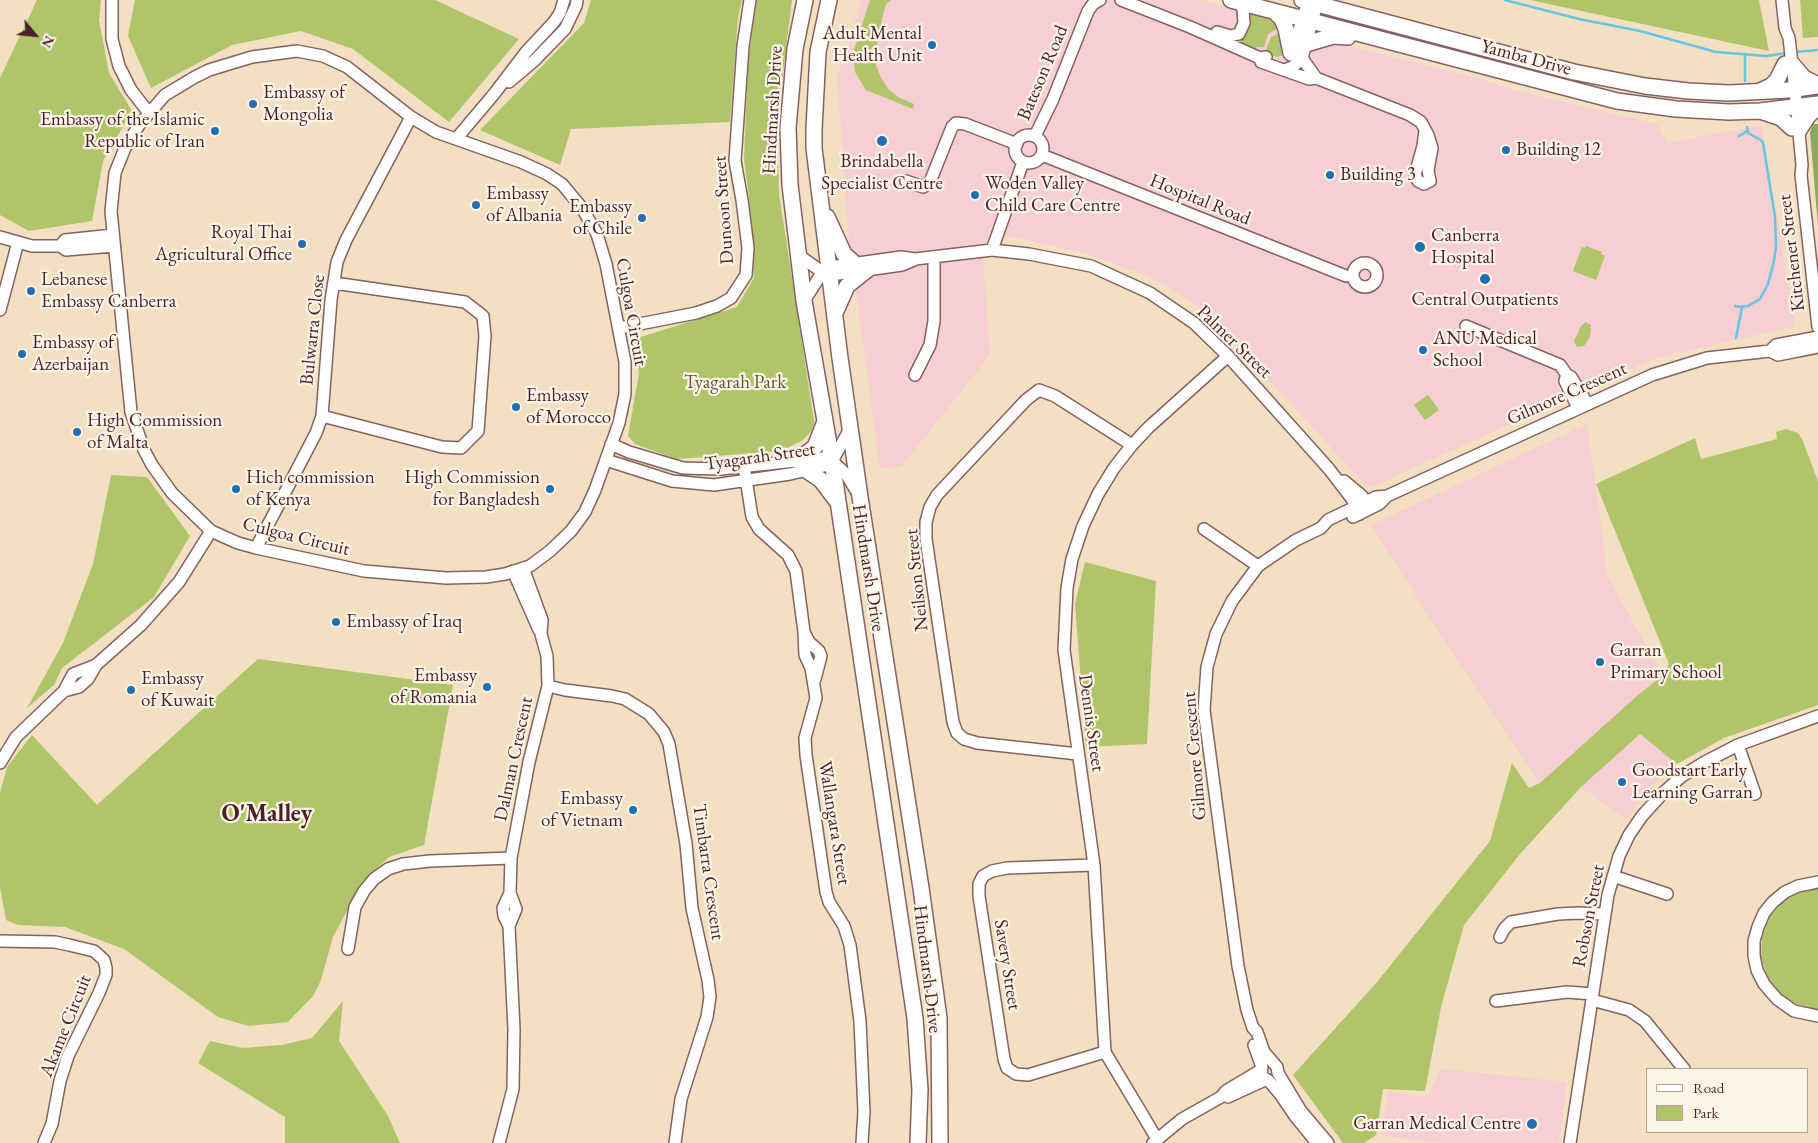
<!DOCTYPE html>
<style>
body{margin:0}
#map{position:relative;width:1818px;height:1143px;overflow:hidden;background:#f3dfc1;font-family:"EB Garamond",serif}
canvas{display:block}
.legend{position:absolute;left:1646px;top:1068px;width:162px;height:65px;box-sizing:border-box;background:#fcf5e5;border:1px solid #b59f9b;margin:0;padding:6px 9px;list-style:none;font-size:15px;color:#4a1f2b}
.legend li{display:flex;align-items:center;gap:10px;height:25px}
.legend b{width:25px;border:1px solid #b59f9b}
.north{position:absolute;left:10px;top:10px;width:50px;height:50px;-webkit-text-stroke:4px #fcf5e5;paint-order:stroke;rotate:118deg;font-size:14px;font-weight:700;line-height:20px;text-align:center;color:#4a1f2b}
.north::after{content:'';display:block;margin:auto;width:18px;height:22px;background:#4a1f2b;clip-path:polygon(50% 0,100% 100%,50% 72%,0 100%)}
</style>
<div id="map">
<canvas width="1818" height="1143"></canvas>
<ul class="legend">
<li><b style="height:6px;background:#fff"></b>Road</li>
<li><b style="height:14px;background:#b0c469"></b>Park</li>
</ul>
<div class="north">N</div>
</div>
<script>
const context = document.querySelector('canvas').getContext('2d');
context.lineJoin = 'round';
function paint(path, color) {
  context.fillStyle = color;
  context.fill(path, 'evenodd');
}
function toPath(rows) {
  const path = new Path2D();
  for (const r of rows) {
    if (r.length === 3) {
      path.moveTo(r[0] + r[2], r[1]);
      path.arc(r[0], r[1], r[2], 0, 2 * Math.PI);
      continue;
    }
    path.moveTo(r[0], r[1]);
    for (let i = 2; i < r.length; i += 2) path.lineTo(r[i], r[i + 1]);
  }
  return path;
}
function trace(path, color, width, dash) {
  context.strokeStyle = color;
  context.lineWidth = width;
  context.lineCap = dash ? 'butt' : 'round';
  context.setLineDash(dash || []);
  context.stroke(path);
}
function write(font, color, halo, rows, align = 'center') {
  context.font = font + ' "EB Garamond",serif';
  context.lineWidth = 4.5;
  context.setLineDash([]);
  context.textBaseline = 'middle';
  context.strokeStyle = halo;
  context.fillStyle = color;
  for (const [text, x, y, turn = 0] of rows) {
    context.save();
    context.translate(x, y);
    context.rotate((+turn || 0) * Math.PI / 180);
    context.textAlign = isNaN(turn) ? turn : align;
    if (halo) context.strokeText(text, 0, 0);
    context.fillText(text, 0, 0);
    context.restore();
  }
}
paint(toPath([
 [862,0,1202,0,1275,21,1316,47,1341,44,1474,77,1518,91,1657,124,1667,143,1762,125,1795,326,1653,359,1369,488,1204,311,1175,291,1140,273,1081,252,989,232,983,259,990,355,901,467,880,468,849,242,837,76],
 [1587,424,1608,578,1663,675,1540,783,1440,634,1371,525],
 [1640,734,1677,764,1648,790,1627,820,1581,787],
 [1441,1069,1567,1082,1559,1143,1441,1143,1381,1135,1388,1091,1427,1097]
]), '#f7cfd2');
paint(toPath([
 [37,0,101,0,99,20,109,73,132,111,103,161,92,221,29,231,0,215,0,78],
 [135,0,435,0,519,39,449,122,353,49,301,31,232,45,151,88,128,36],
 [591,0,742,0,738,17,730,122,571,129,560,165,480,130,584,23],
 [757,0,792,0,777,121,779,194,815,427,803,440,781,451,676,459,635,444,628,436,639,373,634,339,737,307,754,278,749,197,744,159,748,61],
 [870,0,891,0,886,4,884,11,875,54,876,65,881,78,889,90,898,97,914,104,913,109,866,90,855,72,853,53],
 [1530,0,1759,0,1769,51],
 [1800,0,1818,0,1818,37,1803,38],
 [1246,10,1269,17,1282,26,1268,34,1264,47,1257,47,1255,50,1240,42,1245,33],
 [1283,31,1285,54,1278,57,1266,54,1265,52,1271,37],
 [1586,246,1602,252,1601,254,1605,256,1596,280,1573,271,1582,247,1585,248],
 [1586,322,1591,325,1590,337,1584,346,1577,347,1574,341,1581,326],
 [1428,395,1439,410,1425,420,1414,405],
 [1786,429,1798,433,1802,439,1818,481,1818,705,1724,738,1677,764,1640,734,1581,787,1520,854,1464,925,1441,1007,1425,1091,1383,1089,1376,1135,1364,1143,1343,1143,1293,1075,1378,981,1490,841,1512,763,1529,788,1540,783,1638,695,1663,675,1669,664,1596,484,1695,438,1701,459,1777,439,1776,432],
 [111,475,147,477,190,536,154,597,62,668,54,685,27,708,63,643,93,564],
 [1085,562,1156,581,1147,744,1086,747,1075,604],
 [258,659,453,685,424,845,389,857,363,881,333,937,321,980,313,996,288,1022,248,1026,218,1017,124,949,65,927,18,925,6,920,0,887,0,793,7,767,32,735,97,805],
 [1818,888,1818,1009,1817,1009,1797,1004,1780,993,1768,977,1761,957,1762,937,1769,918,1782,903,1798,892],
 [343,1001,339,1041,388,1116,400,1143,285,1143,285,1117,198,1063,210,1041,242,1048,282,1045,312,1038]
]), '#b0c469');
paint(toPath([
 [1813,124,1818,124,1818,226,1810,132]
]), '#8caa5d');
trace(toPath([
 [1505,0,1579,19,1640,31,1716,52,1766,56,1787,53],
 [1795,52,1818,50],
 [1745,54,1745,81],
 [1739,136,1747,131],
 [1735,306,1740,307,1748,306,1760,299,1768,284,1774,261,1776,247,1775,217,1763,143,1761,140,1748,133,1747,127],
 [1736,338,1742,307]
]), '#64c7e2', 2.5);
const minor = toPath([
 [112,0,112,39,119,66,131,90,149,113],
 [1121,0,1190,27,1260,58,1266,57],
 [1782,0,1785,28,1789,38,1795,90,1802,165,1801,175,1818,327],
 [1217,32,1230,36,1239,34,1244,23,1243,10,1241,3],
 [297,51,323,56,347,67,411,117,436,132,521,162,547,174,562,184,582,208,597,234,606,264,625,362,625,394,619,423,595,490,585,512,571,531,550,551,530,566,505,574,486,577,446,578,364,571,256,548,238,543,211,531,172,493,152,465,144,450,131,412,111,211,115,173,125,148,139,125,165,95,195,77,209,70,252,57,297,51],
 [1292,52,1308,2],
 [1260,58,1261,62,1309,79,1316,78,1410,115,1421,122,1428,135,1432,148,1428,170,1430,181,1424,184,1418,181,1415,175,1423,146,1425,131],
 [1302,58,1316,78],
 [1285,70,1294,66,1302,58,1317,4],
 [509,82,535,60,565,29,576,6,577,0],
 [1029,149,14],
 [1035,136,1053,99,1088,11,1093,4,1100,0],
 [456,139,494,94,526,52,554,22,560,13,564,0],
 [1042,155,1346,276],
 [906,181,923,187,930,182,952,127,956,123,965,124,1017,144],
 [0,237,32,246,60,246,66,250,114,246],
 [60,246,65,240,113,235],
 [992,250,1023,162],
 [797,254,818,269,838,274,902,265,914,260],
 [1365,275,12],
 [804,301,820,276,837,266,901,257,915,259,992,250,1029,254,1091,266,1150,293,1194,323,1228,356,1329,469,1352,499,1360,514],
 [0,310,18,242],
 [1466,326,1560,365,1567,375,1571,377,1587,403],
 [619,328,696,313,717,306,731,298,746,275,748,248,742,200,735,161,743,46,750,0],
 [1770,351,1776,345,1818,337],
 [915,375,930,345,934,321,934,257],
 [1566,377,1565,381,1578,408],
 [322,416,442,447,461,448,478,431,485,336,483,316,465,302,334,283],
 [611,444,629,452,683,468,721,469,824,458,832,461,846,474,857,492],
 [606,460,672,481,714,485,790,474,824,466,832,461,850,429],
 [744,466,752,517,759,529,788,555,796,571,804,632,805,655,811,668,816,698,805,738,806,755,826,892,829,902,844,926,850,945,860,1021,864,1112,862,1143],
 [1344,481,1362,496,1368,507],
 [1353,517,1379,504,1387,496],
 [1204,529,1258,566],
 [256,548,316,433,322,416,331,300,337,262,346,240,411,117],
 [513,571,539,630],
 [804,632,809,642,819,651,821,656,815,679],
 [548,686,565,690,612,696,625,699,649,714,664,732,669,744,686,844,692,908,708,980,710,997,707,1017,681,1099,675,1143],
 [64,691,79,687,88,679,96,665,141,625,179,582,211,531],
 [1738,745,1755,794],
 [1078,754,977,743,964,739,957,733,953,722,926,539,926,522,930,507,937,495,1026,400,1039,390,1055,396,1132,445],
 [0,763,16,737,64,691,73,674,96,665],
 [1094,865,1007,868,992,871,983,876,979,884,979,896,1004,1059,1007,1068,1016,1074,1028,1075,1105,1052],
 [1613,876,1667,894],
 [1818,882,1798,886,1785,892,1773,902,1764,913,1758,927,1754,941,1754,956,1757,970,1764,984,1777,999,1794,1011,1818,1016],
 [509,926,504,916,503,908,510,893],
 [1500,937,1504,929,1511,922,1558,914,1578,913,1604,914],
 [0,941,55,942,69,945,94,951,104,960,106,968,106,975,99,993,68,1056,60,1081,52,1124,44,1143],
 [348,949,355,907,364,891,374,879,388,869,403,864,430,861,511,858],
 [1592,1000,1629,1010,1645,1021,1684,1069],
 [1496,1001,1567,992,1593,994],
 [1254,1045,1262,1067,1261,1076,1269,1081,1280,1094,1295,1116,1317,1143],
 [1228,1097,1265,1080],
 [1157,1139,1105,1052,1094,865,1064,650,1067,588,1072,559,1083,526,1098,494,1114,468,1132,445,1149,427,1228,356],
 [499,1143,513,1089,514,1029,509,926,516,909,510,893,511,858,529,762,548,686,547,656,541,634,542,620,523,568],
 [1153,1143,1182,1119,1221,1097,1226,1091,1261,1070],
 [1328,1143,1301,1111,1278,1073,1277,1067,1264,1052,1257,1032,1253,1028,1247,1010,1238,966,1204,710,1207,667,1216,634,1232,601,1258,566,1296,540,1321,528,1328,520,1376,497,1387,496,1652,375,1707,358,1770,351,1778,355,1818,347],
 [1570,1143,1608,895,1619,856,1629,835,1642,816,1662,794,1682,776,1705,762,1738,745,1818,716]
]);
const major = toPath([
 [805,0,795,49,788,128,790,185,804,301,832,461,915,1018,920,1090,918,1143],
 [829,0,818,52,814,129,814,148,840,358,860,497,921,888,939,1018,940,1143],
 [1231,0,1617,101,1676,109,1729,112,1760,111,1818,104],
 [1302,0,1574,72,1645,86,1688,91,1729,93,1788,90,1818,86],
 [1275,12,1282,19,1286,29,1291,53],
 [1306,44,1333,36,1348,37],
 [1792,64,1804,78,1818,85],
 [1760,91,1771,86,1777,80,1785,64],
 [1763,112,1781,118,1792,128],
 [1799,130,1808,116,1818,107],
 [827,217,844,254,855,264],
 [836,311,847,286,867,270],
 [798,460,815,447,824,424],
 [806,470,821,480,836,500]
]);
trace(minor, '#856260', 14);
trace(major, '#856260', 18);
trace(minor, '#fff', 11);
trace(major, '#fff', 15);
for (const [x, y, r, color] of [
 [932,45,5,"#1f6fb2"],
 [253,104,5,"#1f6fb2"],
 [215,131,5,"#1f6fb2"],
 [882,141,6,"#1f6fb2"],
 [1506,150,5,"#1f6fb2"],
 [1330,175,5,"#1f6fb2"],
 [975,195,5,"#1f6fb2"],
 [476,205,5,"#1f6fb2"],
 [642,218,5,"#1f6fb2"],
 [302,244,5,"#1f6fb2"],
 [1420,247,6,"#1f6fb2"],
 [1485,279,6,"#1f6fb2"],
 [31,291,5,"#1f6fb2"],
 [1423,350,5,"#1f6fb2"],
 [22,354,5,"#1f6fb2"],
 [516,407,5,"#1f6fb2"],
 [77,432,5,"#1f6fb2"],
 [236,489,5,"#1f6fb2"],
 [550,489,5,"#1f6fb2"],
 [336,622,5,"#1f6fb2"],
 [1600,662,5,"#1f6fb2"],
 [487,687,5,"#1f6fb2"],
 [131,690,5,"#1f6fb2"],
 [1622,782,5,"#1f6fb2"],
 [633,810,5,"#1f6fb2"],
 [1532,1124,6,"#1f6fb2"]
]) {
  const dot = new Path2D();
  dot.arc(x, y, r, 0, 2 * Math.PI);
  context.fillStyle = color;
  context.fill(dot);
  trace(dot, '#fcf5e5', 2);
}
write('19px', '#4a1f2b', '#fcf5e5', [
 ["Adult Mental",922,34,"right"],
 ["Health Unit",922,56,"right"],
 ["Embassy of",263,93],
 ["Mongolia",263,115],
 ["Embassy of the Islamic",205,120,"right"],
 ["Republic of Iran",205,142,"right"],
 ["Building 12",1516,150],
 ["Brindabella",882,162,"center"],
 ["Specialist Centre",882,184,"center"],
 ["Building 3",1340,175],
 ["Woden Valley",985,184],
 ["Child Care Centre",985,206],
 ["Embassy",486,194],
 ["of Albania",486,216],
 ["Embassy",632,207,"right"],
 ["of Chile",632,229,"right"],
 ["Royal Thai",292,233,"right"],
 ["Agricultural Office",292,255,"right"],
 ["Canberra",1431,236],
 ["Hospital",1431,258],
 ["Lebanese",41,280],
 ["Embassy Canberra",41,302],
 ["Central Outpatients",1485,300,"center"],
 ["ANU Medical",1433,339],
 ["School",1433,361],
 ["Embassy of",32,343],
 ["Azerbaijan",32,365],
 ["Embassy",526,396],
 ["of Morocco",526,418],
 ["High Commission",87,421],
 ["of Malta",87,443],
 ["Hich commission",246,478],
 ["of Kenya",246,500],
 ["High Commission",540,478,"right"],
 ["for Bangladesh",540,500,"right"],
 ["Embassy of Iraq",346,622],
 ["Garran",1610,651],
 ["Primary School",1610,673],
 ["Embassy",477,676,"right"],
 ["of Romania",477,698,"right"],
 ["Embassy",141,679],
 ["of Kuwait",141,701],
 ["Goodstart Early",1632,771],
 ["Learning Garran",1632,793],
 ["Embassy",623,799,"right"],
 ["of Vietnam",623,821,"right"],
 ["Garran Medical Centre",1521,1124,"right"]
], 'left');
write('19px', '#4a1f2b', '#fcf5e5', [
 ["Yamba Drive",1526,58,15],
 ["Bateson Road",1043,73,-67],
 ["Hindmarsh Drive",773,110,-87],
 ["Hospital Road",1200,200,22],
 ["Dunoon Street",724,210,-94],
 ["Kitchener Street",1792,253,-97],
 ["Culgoa Circuit",631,312,80],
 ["Bulwarra Close",313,330,-84],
 ["Palmer Street",1234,342,44],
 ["Gilmore Crescent",1567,394,-24],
 ["Tyagarah Street",760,457,-8],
 ["Culgoa Circuit",296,537,14],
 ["Hindmarsh Drive",868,568,81],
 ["Neilson Street",917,580,-96],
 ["Dennis Street",1091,723,82],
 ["Gilmore Crescent",1195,756,-95],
 ["Dalman Crescent",514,759,-78],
 ["Wallangara Street",834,823,81],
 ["Timbarra Crescent",708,872,82],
 ["Robson Street",1589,916,-79],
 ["Savery Street",1007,965,81],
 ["Hindmarsh Drive",927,969,83],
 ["Akame Circuit",66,1026,-68]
]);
write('19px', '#69513e', '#fcf5e5', [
 ["Tyagarah Park",735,383]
]);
write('bold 24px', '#4a1f2b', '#fcf5e5', [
 ["O'Malley",267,814]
]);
</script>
